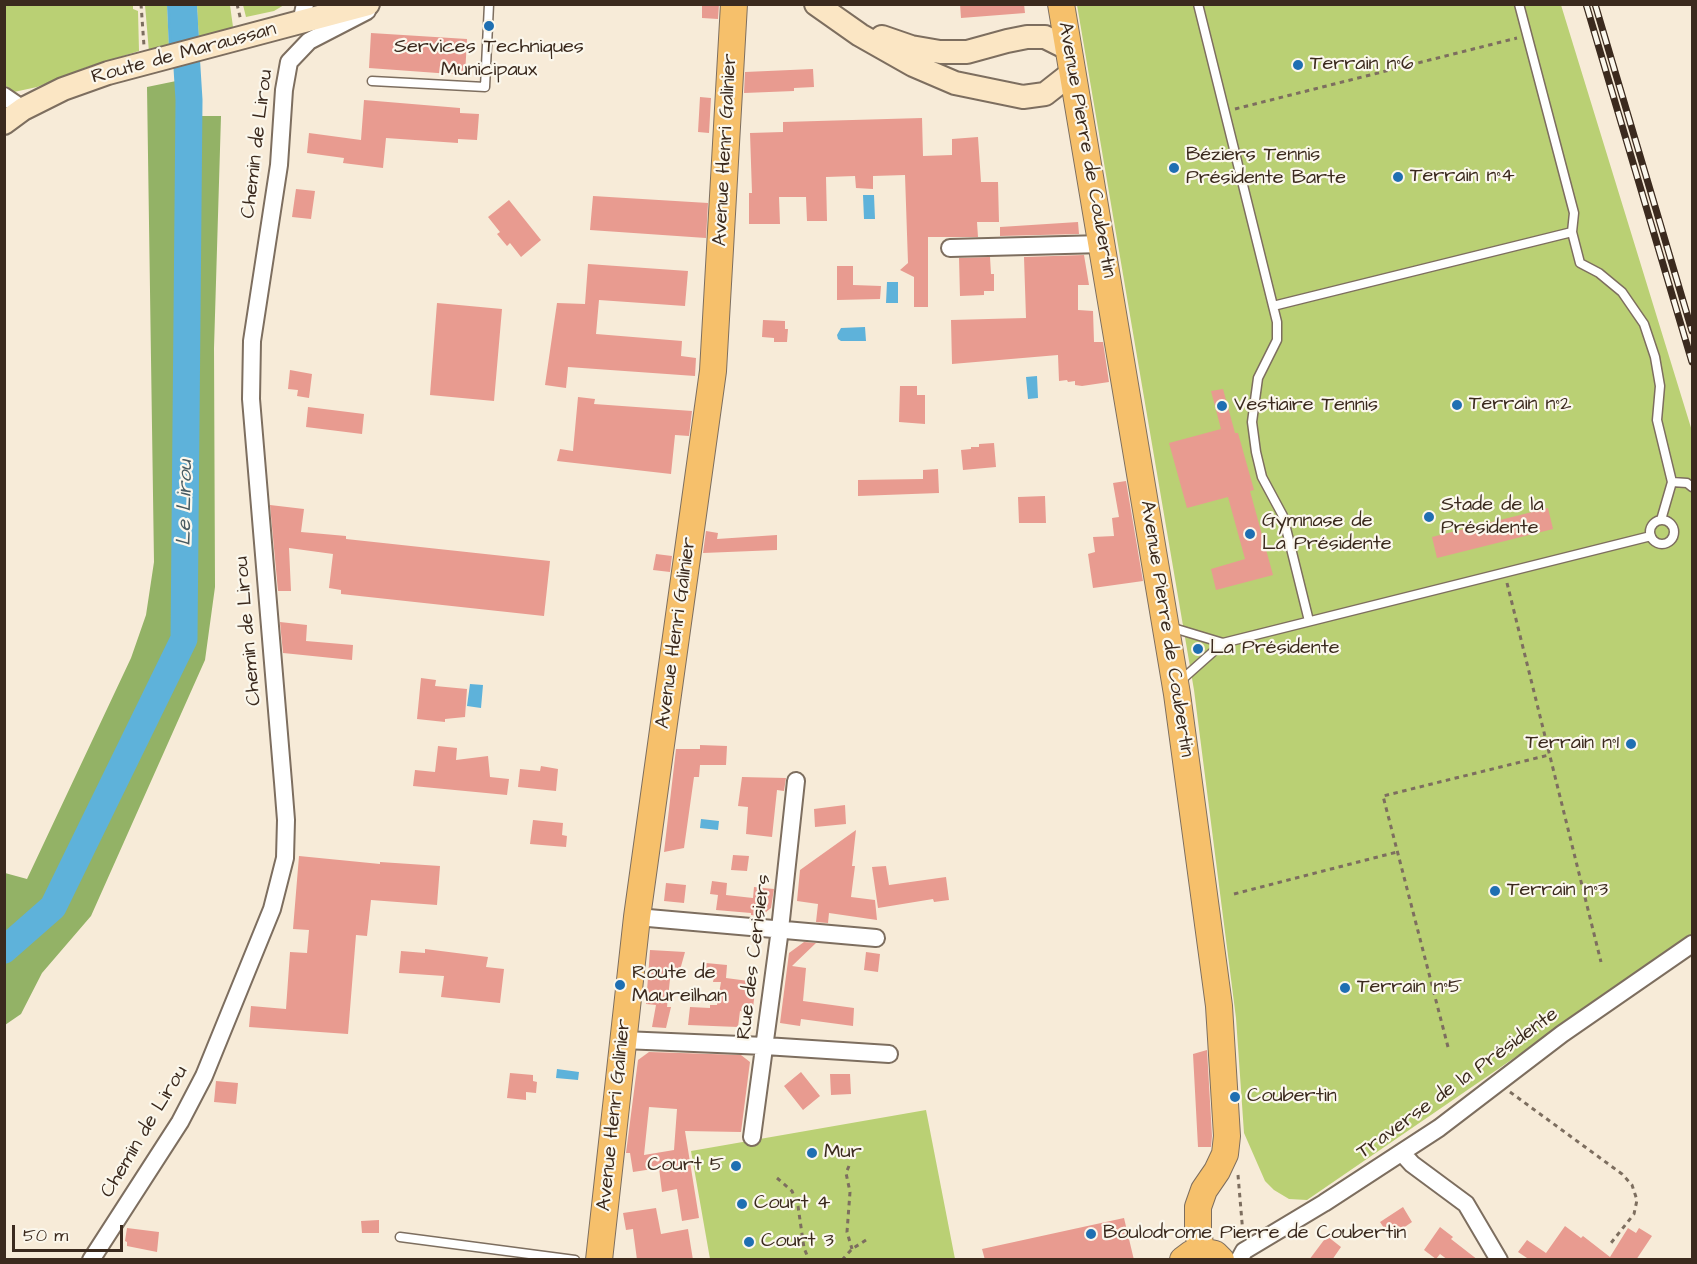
<!DOCTYPE html>
<meta charset="utf-8">
<style>
body{margin:0}
#map{position:relative;width:1697px;height:1264px;overflow:hidden;background:#f7ebd8;font-family:"Architects Daughter",sans-serif}
canvas{display:block}
.frame{position:absolute;inset:0;border:6px solid #3b2a1e;pointer-events:none}
.scale{position:absolute;left:12px;top:1225px;width:111px;height:27px;box-sizing:border-box;border:3px solid #3b2a1e;border-top:0;padding-left:8px;font-size:18px;line-height:21px;white-space:nowrap;color:#3b2a1e;-webkit-text-stroke:4px #fbf7ec;paint-order:stroke}
</style>
<div id="map">
<canvas width="1697" height="1264"></canvas>
<div class="frame"></div>
<div class="scale">50 m</div>
</div>
<script>
const context = document.querySelector('canvas').getContext('2d');
context.lineJoin = 'round';
function paint(path, color) {
  context.fillStyle = color;
  context.fill(path, 'evenodd');
}
function toPath(rows) {
  const path = new Path2D();
  for (const r of rows) {
    if (r.length === 3) {
      path.moveTo(r[0] + r[2], r[1]);
      path.arc(r[0], r[1], r[2], 0, 2 * Math.PI);
      continue;
    }
    path.moveTo(r[0], r[1]);
    for (let i = 2; i < r.length; i += 2) path.lineTo(r[i], r[i + 1]);
  }
  return path;
}
function trace(path, color, width, dash) {
  context.strokeStyle = color;
  context.lineWidth = width;
  context.lineCap = dash ? 'butt' : 'round';
  context.setLineDash(dash || []);
  context.stroke(path);
}
function write(font, color, halo, rows, align = 'center') {
  context.font = font + ' "Architects Daughter",sans-serif';
  context.lineWidth = 4.5;
  context.setLineDash([]);
  context.textBaseline = 'middle';
  context.strokeStyle = halo;
  context.fillStyle = color;
  for (const [text, x, y, turn = 0] of rows) {
    context.save();
    context.translate(x, y);
    context.rotate((+turn || 0) * Math.PI / 180);
    context.textAlign = isNaN(turn) ? turn : align;
    if (halo) context.strokeText(text, 0, 0);
    context.fillText(text, 0, 0);
    context.restore();
  }
}
paint(toPath([
 [133,5,133,9,138,11,139,51,87,67,37,87,14,92,5,85,5,5],
 [145,5,167,5,169,47,149,52],
 [197,5,230,5,233,27,199,43],
 [243,5,243,4,284,5,274,11,246,17],
 [1077,5,1561,5,1692,431,1692,936,1307,1200,1289,1199,1274,1190,1265,1181,1244,1133,1236,1018,1194,690],
 [926,1110,955,1259,710,1259,691,1151]
]), '#bad074');
paint(toPath([
 [181,80,183,112,182,324,197,324,201,116,221,116,214,348,215,587,205,660,91,916,42,973,21,1014,5,1025,5,873,27,879,131,658,146,615,154,562,147,87]
]), '#93b266');
paint(toPath([
 [167,5,197,5,199,43,169,50],
 [863,195,874,195,875,219,864,219],
 [887,282,898,282,898,303,886,303],
 [865,327,866,341,841,341,838,339,837,335,841,328],
 [1037,376,1038,398,1028,399,1026,377],
 [470,684,483,685,481,708,467,706],
 [701,819,719,821,718,830,700,828],
 [557,1069,579,1072,578,1080,556,1078]
]), '#5eb2da');
trace(toPath([
 [4,950,53,907,184,639,189,100,183,4]
]), '#5eb2da', 27);
paint(toPath([
 [702,4,719,4,718,19,702,18],
 [960,4,1024,4,1025,13,961,18],
 [371,33,467,39,465,75,369,68],
 [813,69,814,87,794,88,794,91,744,93,745,72],
 [700,97,711,98,709,133,698,132],
 [364,100,460,108,460,113,479,114,477,140,458,139,458,143,386,138,383,168,343,163,344,158,307,153,309,133,361,140],
 [922,118,923,156,952,155,952,139,978,137,981,182,998,182,999,222,977,222,978,237,928,237,928,307,914,307,914,277,900,270,908,263,905,175,873,176,873,189,856,188,855,176,826,177,827,221,807,221,806,197,779,197,780,224,749,224,749,193,752,193,750,133,783,132,783,122],
 [296,189,315,191,311,219,292,217],
 [593,196,708,203,706,238,590,230],
 [509,200,541,240,521,257,510,243,507,246,497,234,500,232,488,217],
 [1078,222,1079,234,1000,236,1000,227],
 [1084,255,1089,285,1078,285,1078,310,1093,311,1094,342,1103,342,1109,382,1082,386,1075,385,1075,381,1068,382,1067,380,1059,381,1058,355,952,364,951,320,1026,318,1024,257],
 [990,257,991,274,994,274,994,291,984,291,984,295,960,296,959,258],
 [588,264,688,271,685,306,599,300,596,334,682,341,681,356,696,358,695,376,568,367,566,388,545,385,557,303,585,304],
 [837,266,853,266,853,285,881,286,880,299,837,300],
 [437,303,502,309,494,401,430,395],
 [763,320,785,321,785,329,788,329,787,342,774,342,774,338,762,337],
 [290,370,312,374,309,398,297,396,298,390,288,389],
 [900,386,917,386,917,395,925,395,925,424,899,422],
 [1223,389,1235,433,1238,433,1254,490,1250,491,1273,575,1216,590,1211,569,1245,559,1228,497,1187,508,1169,443,1221,429,1211,391],
 [578,397,595,399,594,404,692,411,689,436,675,435,671,474,557,461,560,449,573,451],
 [308,407,364,414,362,434,306,427],
 [994,443,996,467,963,470,961,450,971,449,971,447,979,447,979,444],
 [938,469,939,493,858,496,858,480,923,479,923,470],
 [1126,481,1143,581,1093,588,1088,554,1095,552,1093,537,1114,536,1112,518,1119,517,1113,483],
 [1045,496,1046,523,1019,523,1018,497],
 [270,505,304,509,301,532,346,536,346,539,550,561,544,616,341,594,341,590,329,588,333,554,289,548,291,591,278,591],
 [1548,508,1553,529,1437,558,1432,537],
 [706,531,718,533,717,539,777,535,777,550,703,553],
 [656,554,672,556,670,572,653,570],
 [280,622,307,625,306,641,353,645,352,660,283,653],
 [421,678,436,680,435,686,467,689,465,717,445,719,445,722,417,719],
 [700,745,727,746,726,765,700,765,699,777,694,777,684,848,664,852,676,749,700,749],
 [438,746,457,748,456,760,488,756,490,777,509,779,507,795,413,786,415,770,435,772],
 [541,766,558,769,556,791,518,787,520,769,540,771],
 [742,777,786,778,784,791,777,790,772,837,746,834,748,807,738,806],
 [845,805,846,824,815,827,814,809],
 [533,820,563,823,562,835,567,836,566,847,530,844],
 [856,830,852,866,855,866,851,897,875,900,877,920,829,913,828,923,816,922,818,904,797,901,800,870],
 [733,855,749,856,747,871,731,870],
 [299,856,380,864,380,862,440,866,437,905,371,900,367,936,356,935,348,1034,249,1027,251,1006,286,1009,290,952,307,953,309,930,293,929],
 [886,866,889,885,946,877,949,900,934,902,933,899,878,908,872,867],
 [712,881,727,883,726,895,753,898,754,887,774,889,771,908,761,916,751,915,751,913,716,910,718,895,710,894],
 [666,883,686,885,684,903,664,901],
 [804,942,816,943,792,966,806,968,803,1001,854,1008,853,1026,801,1019,800,1026,780,1023,789,953],
 [425,949,488,957,486,967,504,969,500,1003,441,997,444,976,399,973,401,951,425,953],
 [650,950,685,952,680,970,671,970,667,1007,671,1007,666,1028,652,1027,656,1005,646,1004],
 [866,952,880,954,878,972,864,970],
 [706,963,727,965,726,978,756,982,753,1008,751,1013,740,1011,738,1027,688,1025,690,1007,710,1008,710,1005,717,1005,721,982,713,982,714,977,705,976],
 [1207,1050,1212,1136,1211,1147,1198,1147,1193,1054],
 [649,1052,741,1055,750,1062,741,1132,685,1131,699,1218,682,1221,677,1189,662,1192,659,1168,633,1172,630,1153,626,1153,638,1060],
 [649,1107,677,1109,674,1150,644,1155],
 [801,1072,820,1096,803,1110,784,1086],
 [510,1073,533,1075,533,1081,537,1082,536,1093,526,1092,526,1100,507,1098],
 [830,1074,850,1074,851,1094,831,1095],
 [216,1081,238,1083,236,1104,214,1102],
 [1403,1207,1412,1222,1390,1237,1380,1222],
 [656,1208,661,1234,688,1229,693,1260,637,1260,633,1229,626,1230,623,1213],
 [1124,1218,1134,1260,985,1260,982,1249],
 [379,1220,379,1233,362,1233,361,1221],
 [1565,1226,1581,1238,1583,1236,1610,1257,1628,1228,1636,1233,1639,1228,1652,1236,1636,1260,1530,1260,1518,1252,1527,1240,1546,1253],
 [1440,1227,1453,1237,1451,1239,1478,1260,1448,1260,1440,1254,1436,1259,1424,1250],
 [127,1228,159,1232,157,1252,127,1246,127,1242,125,1241],
 [1327,1236,1341,1247,1332,1260,1309,1260]
]), '#e89b90');
const service = toPath([
 [1198,4,1277,322,1277,340,1258,378,1252,422,1256,452,1262,477,1283,516,1309,621],
 [1519,4,1574,213,1572,232],
 [372,81,485,87,489,4],
 [1273,306,1572,232,1580,263,1599,273,1622,292,1644,324,1655,357,1660,386,1657,420,1672,482,1661,520],
 [1672,482,1687,483,1692,487],
 [1662,532,12],
 [1170,627,1223,643,1178,683],
 [1223,643,1651,536],
 [400,1237,575,1260]
]);
const minor = toPath([
 [301,23,305,4],
 [4,96,23,109],
 [950,248,1103,244],
 [637,917,876,938],
 [623,1040,765,1046,889,1054],
 [752,1137,780,929,796,781],
 [1402,1153,1412,1164,1466,1204,1499,1260],
 [91,1260,180,1122,204,1076,272,909,285,858,286,820,283,782,251,399,252,341,279,165,284,90,289,62,309,41,367,11],
 [1239,1260,1244,1251,1324,1203,1439,1128,1562,1034,1692,944]
]);
const secondary = toPath([
 [816,4,860,35,913,65,955,83,1023,97,1045,94,1073,72],
 [882,37,911,47,940,52,967,52,1007,41,1027,37,1045,37,1069,49],
 [4,123,23,109,63,89,108,73,368,4]
]);
const primary = toPath([
 [1061,4,1177,694,1219,1006,1227,1136,1225,1154,1217,1171,1204,1190,1198,1207,1198,1230,1201,1251],
 [599,1260,637,917,713,371,734,4],
 [1183,1260,1191,1254,1201,1251,1215,1254,1221,1260]
]);
trace(service, '#7d6e5f', 11);
trace(minor, '#7d6e5f', 20);
trace(secondary, '#7d6e5f', 26);
trace(primary, '#7d6e5f', 28);
trace(toPath([
 [141,4,144,46],
 [237,4,241,21],
 [1235,109,1517,38],
 [1507,583,1601,962],
 [1234,894,1397,852],
 [1448,1047,1383,796,1549,755],
 [1510,1092,1622,1174,1632,1185,1637,1200,1634,1214,1611,1243],
 [849,1166,846,1173,850,1192,847,1232,852,1249],
 [1238,1175,1243,1234],
 [777,1178,792,1191,798,1206,804,1248,809,1260],
 [842,1260,852,1249,866,1240]
]), '#7d6e5f', 3, [4.5, 4.5]);
trace(service, '#fff', 8);
trace(minor, '#fff', 16);
trace(secondary, '#fbe6c4', 22);
trace(primary, '#f6c06b', 26);
const rail = toPath([
 [1586,4,1692,362],
 [1595,4,1692,331]
]);
trace(rail, '#3b2a1e', 7);
trace(rail, '#fbf7ec', 4.5, [14]);
for (const [x, y, r, color] of [
 [489,26,6,"#1f6fb2"],
 [1298,65,6,"#1f6fb2"],
 [1174,168,6,"#1f6fb2"],
 [1398,177,6,"#1f6fb2"],
 [1457,405,6,"#1f6fb2"],
 [1222,406,6,"#1f6fb2"],
 [1429,517,6,"#1f6fb2"],
 [1250,534,6,"#1f6fb2"],
 [1198,649,6,"#1f6fb2"],
 [1631,744,6,"#1f6fb2"],
 [1495,891,6,"#1f6fb2"],
 [620,985,6,"#1f6fb2"],
 [1345,988,6,"#1f6fb2"],
 [1235,1097,6,"#1f6fb2"],
 [812,1153,6,"#1f6fb2"],
 [736,1166,6,"#1f6fb2"],
 [742,1204,6,"#1f6fb2"],
 [1091,1234,6,"#1f6fb2"],
 [749,1242,6,"#1f6fb2"]
]) {
  const dot = new Path2D();
  dot.arc(x, y, r, 0, 2 * Math.PI);
  context.fillStyle = color;
  context.fill(dot);
  trace(dot, '#fbf7ec', 2);
}
write('20px', '#3b2a1e', '#fbf7ec', [
 ["Services Techniques",489,48,"center"],
 ["Municipaux",489,71,"center"],
 ["Terrain n°6",1310,65],
 ["Béziers Tennis",1186,156],
 ["Présidente Barte",1186,179],
 ["Terrain n°4",1410,177],
 ["Terrain n°2",1469,405],
 ["Vestiaire Tennis",1234,406],
 ["Stade de la",1441,506],
 ["Présidente",1441,529],
 ["Gymnase de",1262,522],
 ["La Présidente",1262,545],
 ["La Présidente",1210,649],
 ["Terrain n°1",1619,744,"right"],
 ["Terrain n°3",1507,891],
 ["Route de",632,974],
 ["Maureilhan",632,997],
 ["Terrain n°5",1357,988],
 ["Coubertin",1247,1097],
 ["Mur",824,1153],
 ["Court 5",724,1166,"right"],
 ["Court 4",754,1204],
 ["Boulodrome Pierre de Coubertin",1103,1234],
 ["Court 3",761,1242]
], 'left');
write('20px', '#3b2a1e', '#fbf7ec', [
 ["Route de Maraussan",184,54,-15],
 ["Chemin de Lirou",258,144,-83],
 ["Avenue Henri Galinier",726,150,-87],
 ["Avenue Pierre de Coubertin",1086,150,80],
 ["Avenue Pierre de Coubertin",1166,629,81],
 ["Chemin de Lirou",249,631,-95],
 ["Avenue Henri Galinier",677,633,-82],
 ["Rue des Cerisiers",755,957,-83],
 ["Traverse de la Présidente",1458,1084,-36],
 ["Avenue Henri Galinier",615,1115,-84],
 ["Chemin de Lirou",145,1132,-59]
]);
write('italic 21px', '#475a60', '#fbf7ec', [
 ["Le Lirou",186,503,-89]
]);
</script>
